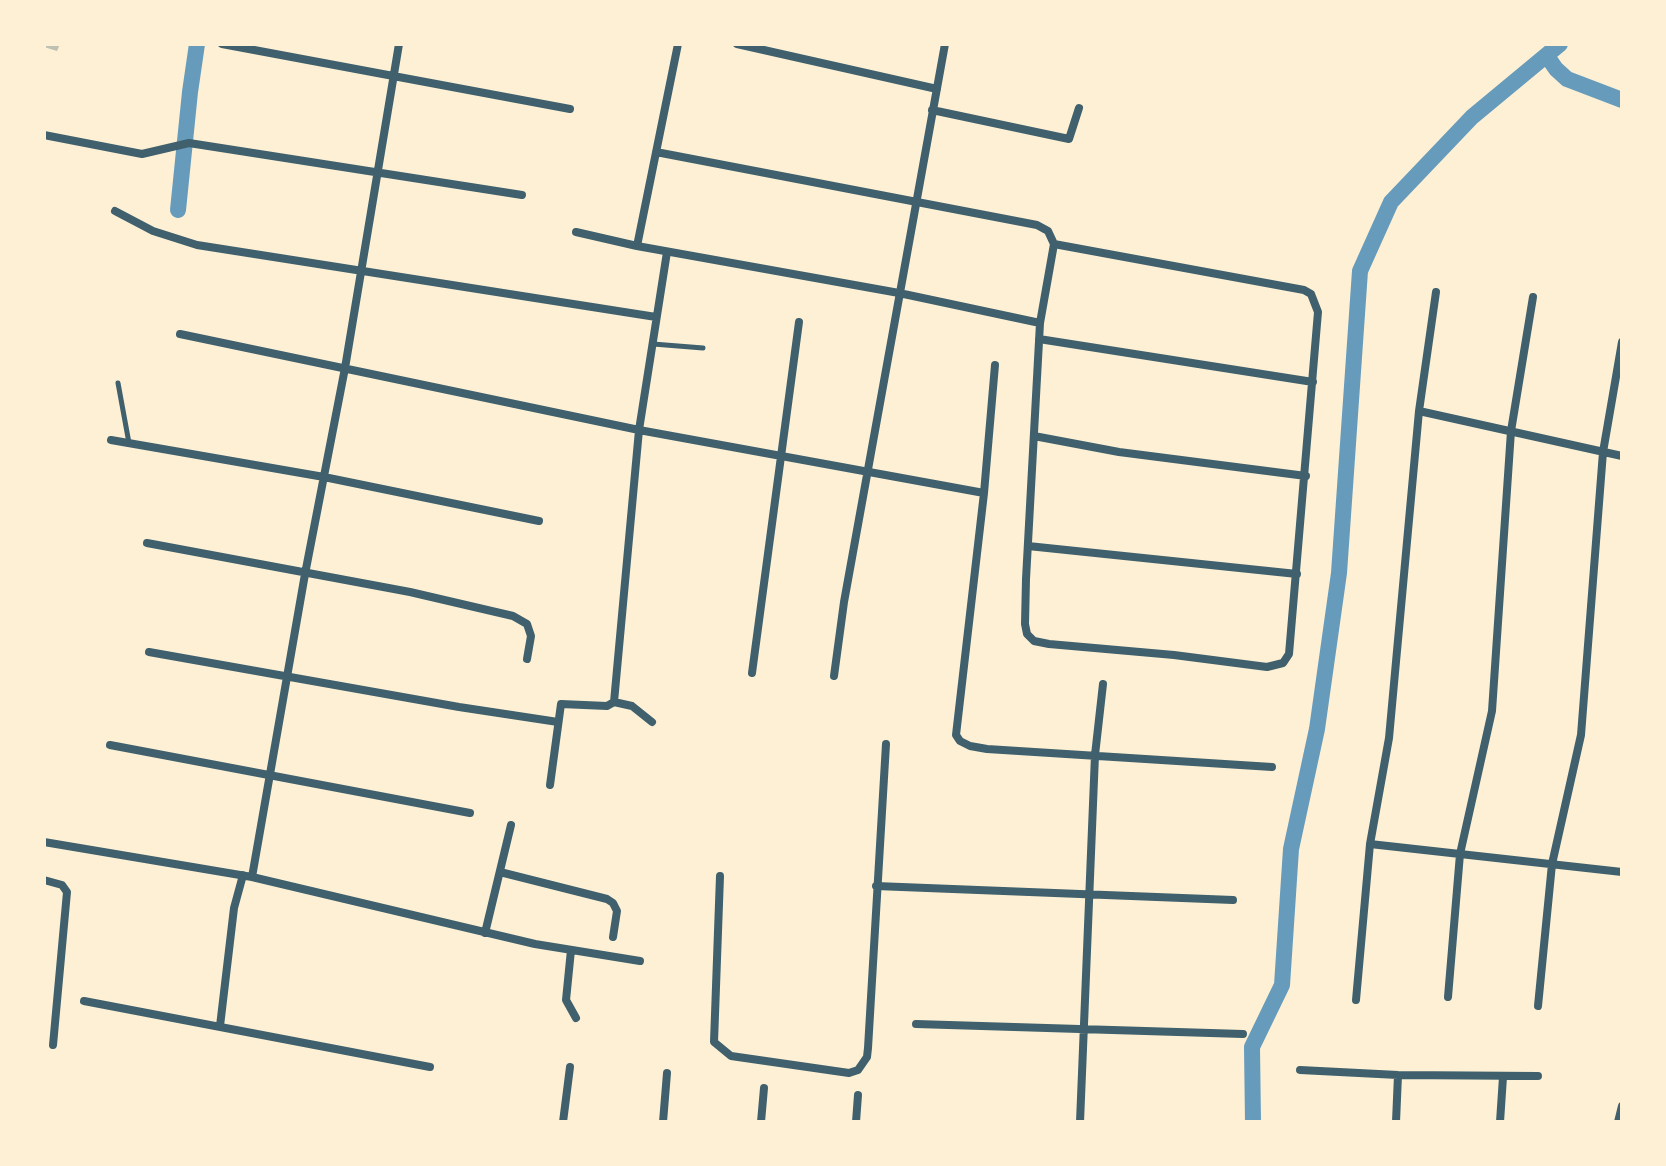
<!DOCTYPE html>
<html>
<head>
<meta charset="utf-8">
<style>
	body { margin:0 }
	#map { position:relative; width:1666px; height:1166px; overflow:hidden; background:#fdf0d5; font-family:Spectral,serif }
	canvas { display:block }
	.frame { position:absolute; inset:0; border:46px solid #fdf0d5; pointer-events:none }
</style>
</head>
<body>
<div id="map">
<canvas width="1666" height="1166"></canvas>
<div class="frame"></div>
</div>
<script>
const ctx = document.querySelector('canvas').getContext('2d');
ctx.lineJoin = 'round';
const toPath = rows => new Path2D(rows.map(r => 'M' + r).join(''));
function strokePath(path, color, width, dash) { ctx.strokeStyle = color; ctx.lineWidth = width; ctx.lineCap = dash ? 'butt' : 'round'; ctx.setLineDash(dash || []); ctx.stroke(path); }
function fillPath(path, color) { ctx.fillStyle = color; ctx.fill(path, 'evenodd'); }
strokePath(toPath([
	[1547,56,1556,69,1567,79,1622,100],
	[178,210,190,92,197,44],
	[1253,1122,1252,1047,1282,985,1291,849,1317,729,1339,573,1360,271,1391,202,1472,117,1560,44]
]), '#669bbc', 16);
fillPath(toPath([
	[44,44,60,44,57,51,44,47]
]), '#bec0b2');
strokePath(toPath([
	[653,344,703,348],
	[118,383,129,443]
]), '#3f606c', 5);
strokePath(toPath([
	[222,44,570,109],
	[737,44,937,89],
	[932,110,1069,139,1079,108],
	[44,135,142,154,189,143,522,195],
	[656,152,1037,225,1048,231,1054,244],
	[115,211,153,231,197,245,656,317],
	[576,232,637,246,899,293,1040,323,1054,244,1304,290,1311,294,1318,312,1289,654,1283,663,1267,667,1174,655,1049,644,1034,641,1027,634,1025,624,1026,579,1040,323],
	[637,246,678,44],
	[180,334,639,430,984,493],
	[1039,339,1313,382],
	[995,365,984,493,956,735,960,741,970,746,987,749,1272,767],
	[1419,411,1622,456],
	[1034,436,1119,452,1306,476],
	[111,440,324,477,539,521],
	[147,543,410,592,513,616,527,624,531,636,527,659],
	[1028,546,1297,574],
	[149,652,459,707,558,722],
	[752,673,799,322],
	[834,676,844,602,945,44],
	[614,702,632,706,652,722],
	[110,745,470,813],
	[550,785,561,704,607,706,614,702,639,430,667,252],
	[44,842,252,877,535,944,640,961],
	[1370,844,1622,872],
	[500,872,607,899,613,903,617,911,613,937],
	[720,876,714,1042,731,1056,849,1073,858,1070,867,1057,868,1048,886,744],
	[252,877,305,574,345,368,399,44],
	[44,880,62,885,67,892,53,1045],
	[876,886,1233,900],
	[485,933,511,825],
	[571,950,566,1000,576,1018],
	[1448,997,1460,854,1492,711,1511,431,1533,297],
	[1356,1000,1370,844,1389,738,1419,411,1436,292],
	[84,1001,430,1067],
	[1538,1006,1552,864,1581,735,1603,452,1622,342],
	[916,1024,1243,1034],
	[220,1026,234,908,243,875],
	[1300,1070,1398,1075,1538,1076],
	[563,1122,570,1067],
	[663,1122,667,1073],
	[761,1122,764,1088],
	[856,1122,858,1095],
	[1080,1122,1095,755,1103,684],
	[1396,1122,1398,1075],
	[1500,1122,1503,1077],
	[1618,1122,1622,1106]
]), '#3f606c', 8);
</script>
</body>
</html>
